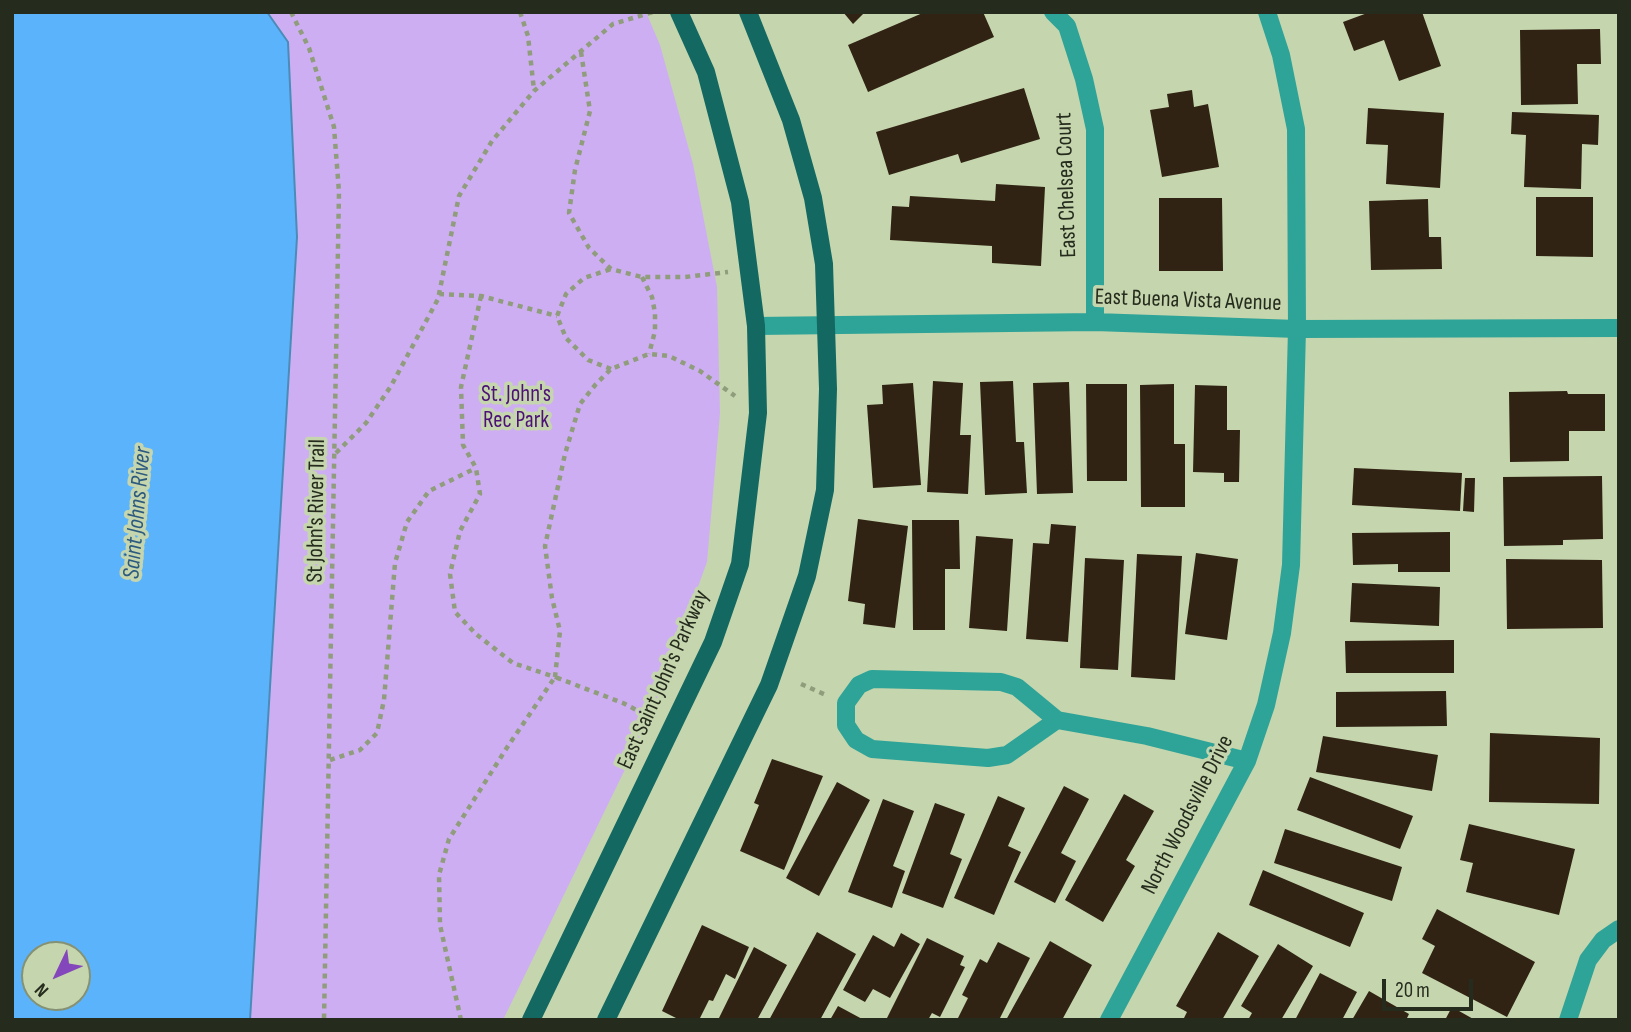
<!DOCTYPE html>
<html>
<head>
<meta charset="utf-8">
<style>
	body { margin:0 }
	#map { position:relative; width:1631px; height:1032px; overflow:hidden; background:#c5d5ad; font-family:"Sofia Sans Condensed",sans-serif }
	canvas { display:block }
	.frame { position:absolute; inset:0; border:14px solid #262c1d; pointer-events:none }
	.north { position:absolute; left:21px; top:941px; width:70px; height:70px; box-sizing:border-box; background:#c5d5ad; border:2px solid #859173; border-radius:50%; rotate:226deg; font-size:19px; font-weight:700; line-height:28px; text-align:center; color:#262c1d }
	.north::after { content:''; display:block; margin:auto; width:24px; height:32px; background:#8446bb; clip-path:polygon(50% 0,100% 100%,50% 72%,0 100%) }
	.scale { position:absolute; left:1382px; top:979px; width:91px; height:32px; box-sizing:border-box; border:4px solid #262c1d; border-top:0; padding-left:9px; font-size:21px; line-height:24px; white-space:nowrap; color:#262c1d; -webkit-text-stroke:5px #c5d5ad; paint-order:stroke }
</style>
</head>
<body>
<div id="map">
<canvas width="1631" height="1032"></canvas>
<div class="frame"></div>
<div class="north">N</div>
<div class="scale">20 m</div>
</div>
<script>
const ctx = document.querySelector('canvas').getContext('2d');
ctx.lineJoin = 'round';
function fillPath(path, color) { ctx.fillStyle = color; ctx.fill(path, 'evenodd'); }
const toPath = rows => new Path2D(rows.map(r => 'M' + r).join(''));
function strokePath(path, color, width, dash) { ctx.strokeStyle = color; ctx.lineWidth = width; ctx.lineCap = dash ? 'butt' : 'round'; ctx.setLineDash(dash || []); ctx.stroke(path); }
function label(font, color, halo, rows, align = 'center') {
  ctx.font = font + ' "Sofia Sans Condensed",sans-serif'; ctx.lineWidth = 7; ctx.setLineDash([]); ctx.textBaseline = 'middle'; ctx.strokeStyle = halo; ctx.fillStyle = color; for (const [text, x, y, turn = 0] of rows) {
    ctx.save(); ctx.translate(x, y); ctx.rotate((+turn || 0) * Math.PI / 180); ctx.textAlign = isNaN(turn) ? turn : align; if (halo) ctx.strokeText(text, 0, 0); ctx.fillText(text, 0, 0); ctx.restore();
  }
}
fillPath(toPath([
	[12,12,646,12,660,45,693,164,717,287,720,413,707,562,650,718,503,1020,12,1020],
	[35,955,77,955,77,997,35,997]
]), '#ceaef3');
const water = toPath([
	[12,12,267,12,288,42,297,237,250,1020,12,1020,12,12],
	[35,955,77,955,77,997,35,997,35,955]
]);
fillPath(water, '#5bb4fb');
strokePath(water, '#4b8bb8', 2);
fillPath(toPath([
	[843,12,865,12,853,24],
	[925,12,983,12,994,37,868,92,848,45],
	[1370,12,1422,12,1441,66,1399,81,1384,40,1354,51,1343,22],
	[1600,29,1601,64,1577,64,1578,104,1521,105,1520,30],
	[1024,88,1040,139,961,163,958,154,889,175,876,132],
	[1192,90,1194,107,1208,104,1219,167,1162,177,1150,110,1169,107,1167,94],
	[1368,108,1444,113,1440,188,1386,184,1388,145,1366,144],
	[1512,112,1599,115,1598,145,1582,144,1581,189,1524,187,1526,135,1511,134],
	[996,184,1045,187,1041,266,992,263,992,246,890,240,892,206,909,207,910,196,995,201],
	[1536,197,1593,197,1593,257,1536,256],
	[1159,198,1222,198,1223,271,1159,271],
	[1428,199,1429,237,1441,237,1442,269,1371,270,1369,201],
	[933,381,963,383,960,435,971,435,968,494,927,492],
	[1013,381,1016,442,1024,442,1027,493,985,495,980,382],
	[1069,382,1073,493,1037,494,1033,383],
	[913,383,921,485,873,488,867,405,883,404,882,385],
	[1086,384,1127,384,1127,481,1087,481],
	[1174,384,1174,444,1185,444,1185,507,1141,507,1140,385],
	[1195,385,1227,386,1227,430,1240,430,1239,482,1224,482,1224,473,1193,472],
	[1567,391,1568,394,1605,394,1605,431,1569,431,1569,461,1510,462,1509,392],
	[1354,468,1462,473,1460,511,1352,505],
	[1602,476,1603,539,1563,540,1563,545,1504,546,1503,477],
	[1465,478,1475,478,1474,512,1463,511],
	[858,519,908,526,895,628,863,624,865,604,848,601],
	[912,520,959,520,960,569,945,569,945,630,913,630],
	[1051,524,1076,526,1068,642,1026,639,1033,543,1049,544],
	[1450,532,1450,572,1398,572,1398,564,1353,565,1352,533],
	[976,536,1013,539,1007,631,969,628],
	[1196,553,1238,559,1227,640,1185,634],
	[1137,554,1182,556,1175,680,1131,677],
	[1085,558,1124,560,1118,670,1080,668],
	[1506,559,1602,560,1603,628,1507,629],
	[1352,583,1440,587,1439,626,1350,622],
	[1454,640,1454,673,1346,673,1345,641],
	[1446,691,1447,726,1336,727,1336,692],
	[1490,733,1600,738,1599,804,1489,802],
	[1323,736,1438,755,1432,791,1316,772],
	[772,759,823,776,784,870,740,851,759,805,754,803],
	[1310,777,1413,816,1400,849,1297,810],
	[837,782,870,800,819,896,786,878],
	[1064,786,1089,799,1061,853,1076,861,1055,903,1014,882],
	[1124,794,1154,811,1126,860,1135,866,1103,922,1065,900],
	[998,796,1025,808,1008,846,1021,852,994,915,954,898],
	[883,799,914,811,893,866,905,871,892,908,848,892],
	[935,803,965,814,950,854,962,859,943,908,902,893],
	[1469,824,1575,849,1559,915,1466,892,1473,863,1460,860],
	[1285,829,1402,867,1392,901,1274,863],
	[1263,870,1364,913,1350,947,1249,905],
	[1437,909,1535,962,1507,1017,1422,973,1435,946,1422,939],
	[702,925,749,947,735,979,726,974,713,1001,709,1000,699,1020,680,1020,662,1011],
	[817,932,856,954,820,1020,769,1020],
	[1218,932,1259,956,1222,1020,1183,1020,1187,1012,1176,1006],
	[901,933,920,944,890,998,873,989,865,1002,843,990,873,935,894,947],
	[927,938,964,956,960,965,965,967,940,1017,932,1013,928,1020,886,1020],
	[1050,941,1092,965,1062,1020,1006,1020],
	[998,942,1030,958,999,1020,957,1020,968,998,962,995,980,959,987,963],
	[1278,944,1313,966,1281,1020,1248,1020,1252,1013,1241,1006],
	[754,947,787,965,757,1020,718,1020],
	[1320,973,1357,992,1342,1020,1295,1020],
	[1369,991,1409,1014,1406,1020,1352,1020],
	[838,1006,864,1020,830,1020],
	[1452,1007,1475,1020,1445,1020]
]), '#312314');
strokePath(toPath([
	[291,12,309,48,334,127,339,192,324,1020],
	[520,12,528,36,534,90],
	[581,52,590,111,575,170,569,213,589,248,611,269,642,277,685,277,728,272],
	[642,277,652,297,655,313,655,331,649,354],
	[439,294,481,296,557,316],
	[481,296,461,387,463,445,476,468,480,494,460,531,450,574,455,612,476,634,513,663,555,677,560,631,552,598,545,546,565,454,580,404,596,384,611,369,649,354,669,356,700,371,735,396],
	[611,369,588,360,566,338,557,316,566,294,584,278,611,269],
	[336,453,366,423,391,386,438,299,459,196,492,141,534,91,613,24,653,12],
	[801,684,826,695],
	[330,760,360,750,377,733,384,700,395,563,407,522,429,491,476,468],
	[461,1020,440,925,439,875,449,839,508,746,555,677,623,703,652,718]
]), '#909d7d', 4.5, [5, 5]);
strokePath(toPath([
	[1053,12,1067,26,1084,79,1095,129,1095,322],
	[756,326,1095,322,1297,329,1619,328],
	[1057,720,1007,755,988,758,872,749,856,740,846,725,846,703,859,685,872,679,1001,682,1017,687,1057,720,1147,736,1247,761],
	[1109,1020,1247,761,1266,705,1282,633,1291,565,1297,329,1296,129,1281,55,1267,12],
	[1568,1020,1588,960,1603,940,1619,929]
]), '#2ea398', 18);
strokePath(toPath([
	[531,1020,713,642,740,564,758,413,756,326,740,202,706,72,679,12],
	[606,1020,769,685,807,576,825,490,828,389,824,264,813,198,791,120,748,12]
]), '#136961', 18);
label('23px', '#262c1d', '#c5d5ad', [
	["East Chelsea Court",1067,185,-92],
	["East Buena Vista Avenue",1188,301,2],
	["St John's River Trail",317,511,-89],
	["East Saint John's Parkway",664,680,-66],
	["North Woodsville Drive",1188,815,-63]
]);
label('23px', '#4c1077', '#c5d5ad', [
	["St. John's",516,395],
	["Rec Park",516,421]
]);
label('italic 24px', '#2c5a7f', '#c5d5ad', [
	["Saint Johns River",138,513,-85]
]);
</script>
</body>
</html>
